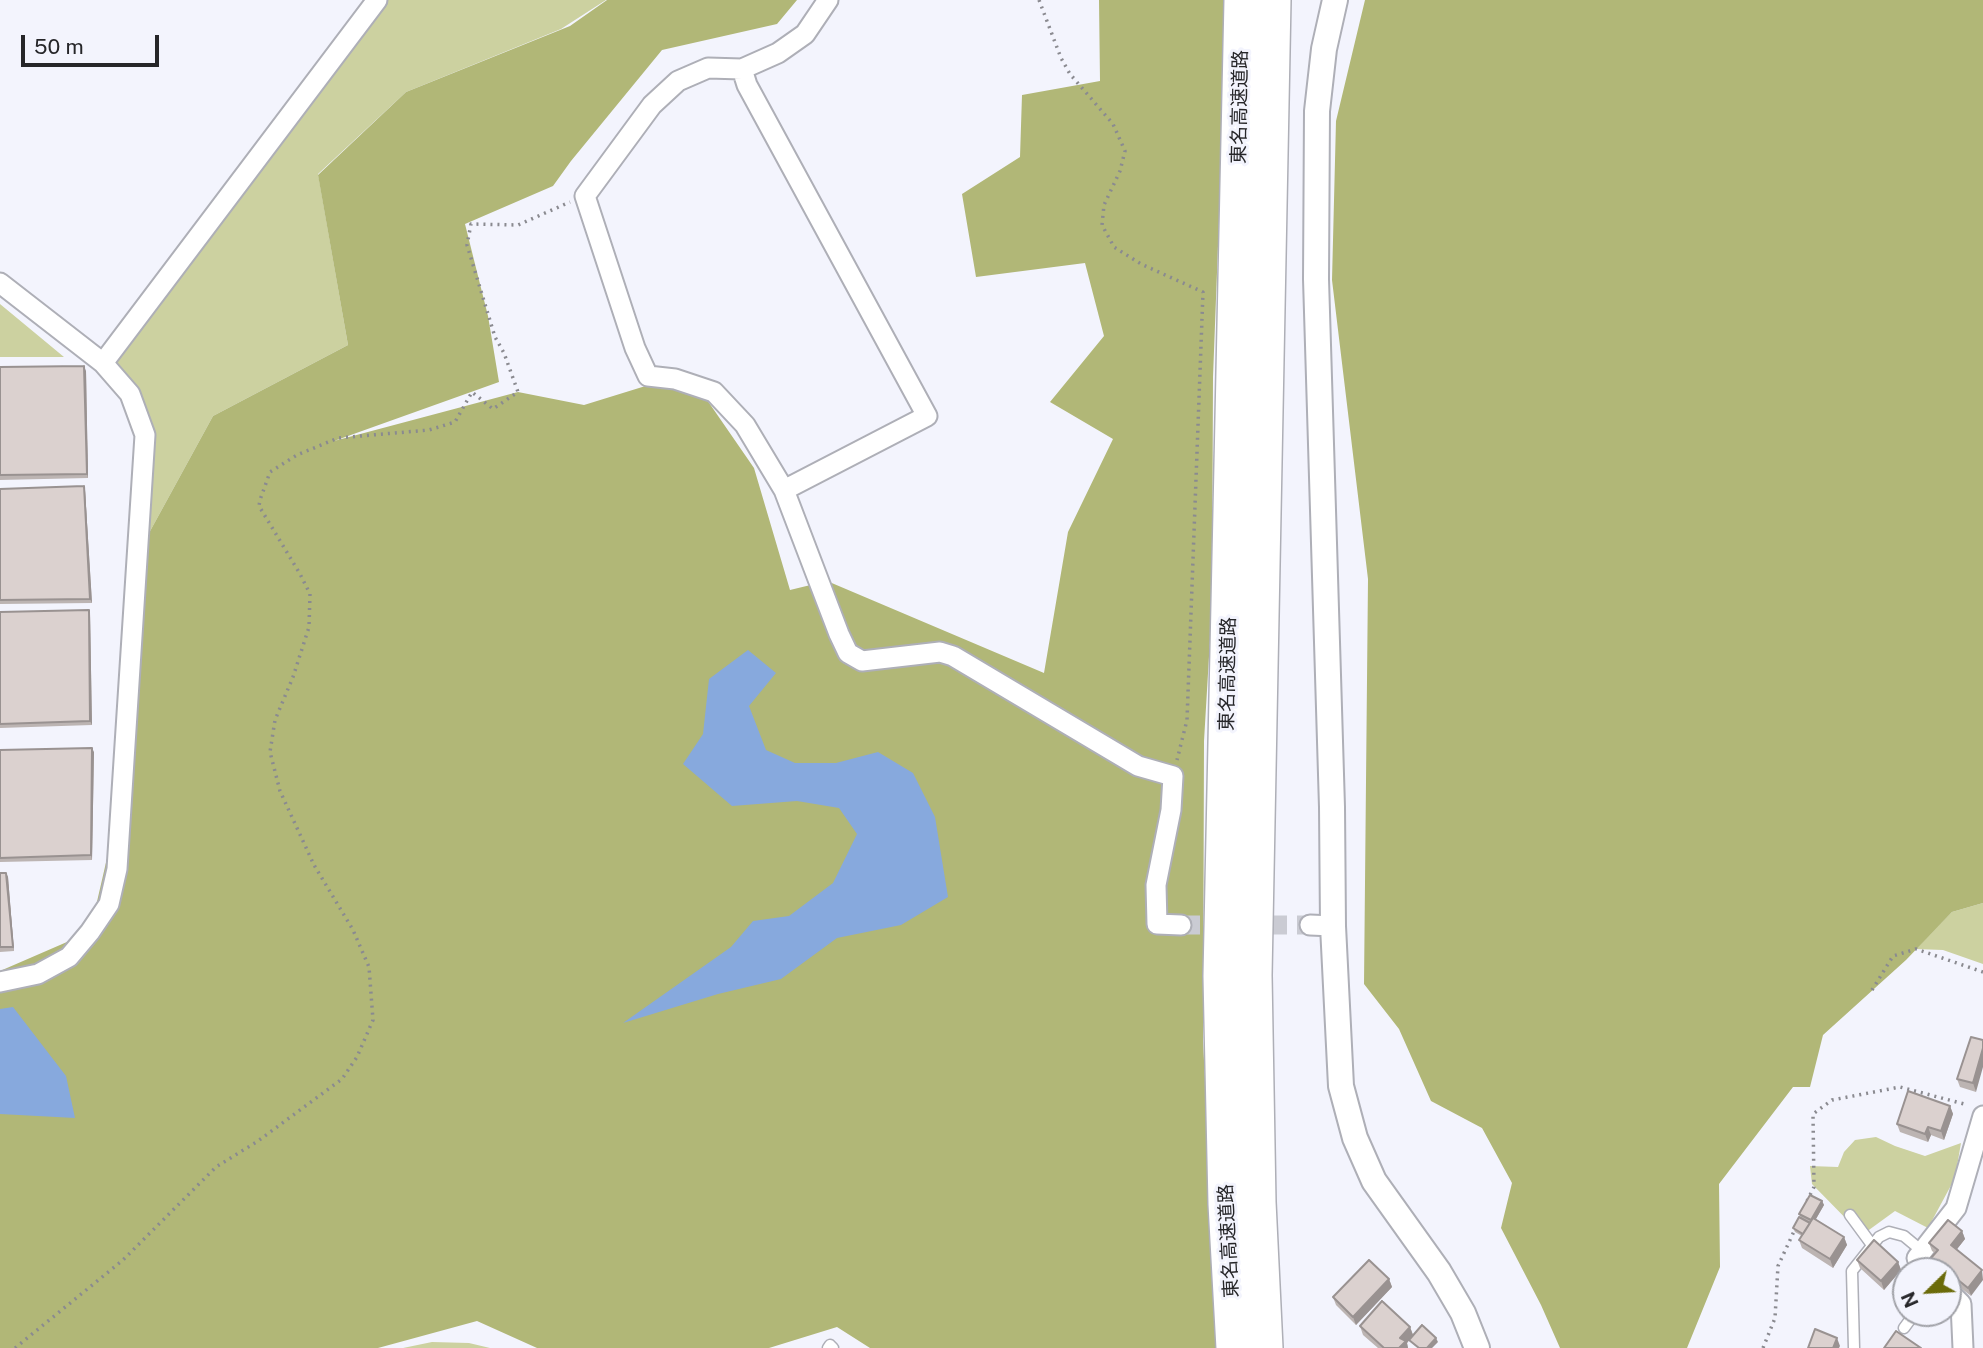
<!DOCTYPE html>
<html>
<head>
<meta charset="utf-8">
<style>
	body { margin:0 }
	#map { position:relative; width:1983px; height:1348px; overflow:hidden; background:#f3f4fd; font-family:"Public Sans",sans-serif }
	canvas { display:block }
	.north { position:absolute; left:1892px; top:1257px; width:70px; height:70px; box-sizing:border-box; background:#f3f4fd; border:2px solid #a1a2a8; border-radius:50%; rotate:246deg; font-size:19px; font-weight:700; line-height:28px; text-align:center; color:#262629 }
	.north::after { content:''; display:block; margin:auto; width:24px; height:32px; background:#6b6b0a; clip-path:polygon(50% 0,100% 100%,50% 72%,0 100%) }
	.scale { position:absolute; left:21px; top:35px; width:138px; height:32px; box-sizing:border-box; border:4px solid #262629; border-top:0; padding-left:9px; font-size:21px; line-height:24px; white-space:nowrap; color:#262629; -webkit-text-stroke:5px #f3f4fd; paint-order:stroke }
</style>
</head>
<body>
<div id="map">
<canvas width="1983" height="1348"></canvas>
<div class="north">N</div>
<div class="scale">50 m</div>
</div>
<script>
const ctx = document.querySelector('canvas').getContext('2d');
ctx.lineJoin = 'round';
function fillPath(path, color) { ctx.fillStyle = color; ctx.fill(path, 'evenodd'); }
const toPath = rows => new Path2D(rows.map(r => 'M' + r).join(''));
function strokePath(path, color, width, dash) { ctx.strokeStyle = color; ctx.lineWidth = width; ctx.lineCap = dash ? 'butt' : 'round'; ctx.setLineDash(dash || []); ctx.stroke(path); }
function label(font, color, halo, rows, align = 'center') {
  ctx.font = font + ' "Public Sans","Noto Sans JP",sans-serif'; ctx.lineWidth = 6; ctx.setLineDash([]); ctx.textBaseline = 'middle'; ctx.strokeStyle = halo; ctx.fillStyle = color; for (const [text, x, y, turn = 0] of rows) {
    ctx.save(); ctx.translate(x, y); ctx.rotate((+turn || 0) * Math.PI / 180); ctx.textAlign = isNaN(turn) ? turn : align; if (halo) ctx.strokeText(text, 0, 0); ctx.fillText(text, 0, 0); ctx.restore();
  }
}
fillPath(toPath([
	[377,0,606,0,561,29,406,92,318,174,348,345,213,416,137,555,145,435,103,363],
	[0,304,64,357,0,357],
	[1983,903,1983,964,1943,950,1916,949,1952,912],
	[1876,1137,1895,1146,1925,1156,1961,1143,1955,1178,1928,1228,1895,1211,1862,1235,1812,1184,1810,1166,1838,1167,1844,1152,1855,1140],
	[432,1342,469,1343,490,1348,403,1348]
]), '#ccd1a0');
fillPath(toPath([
	[607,0,797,0,777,24,662,50,571,161,553,186,465,224,488,316,499,382,334,441,518,392,584,405,652,384,705,397,754,468,790,590,827,581,1044,673,1068,532,1113,439,1050,402,1104,336,1085,263,976,277,962,194,1020,157,1022,95,1100,81,1099,0,1223,0,1223,115,1213,377,1212,606,1204,741,1203,1041,1219,1348,870,1348,837,1327,769,1348,537,1348,477,1321,378,1348,0,1348,0,971,90,932,122,793,137,555,213,416,348,345,318,175,406,92,570,26],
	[1365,0,1983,0,1983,903,1952,912,1906,960,1823,1035,1810,1087,1793,1087,1719,1184,1720,1267,1687,1348,1560,1348,1541,1305,1501,1228,1512,1183,1482,1128,1431,1101,1399,1029,1364,984,1368,579,1332,280,1336,121]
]), '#b1b777');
fillPath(toPath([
	[748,650,776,673,749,706,766,750,795,763,836,763,878,752,913,773,935,817,948,897,901,925,837,938,781,979,718,994,623,1023,731,947,753,921,789,916,833,883,857,834,839,808,797,801,732,806,683,764,703,734,709,679],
	[13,1007,66,1076,75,1118,0,1114,0,1009]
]), '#87a9dd');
strokePath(toPath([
	[1181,925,1310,925]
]), '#cacbd3', 19, [19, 10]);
const service = toPath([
	[1850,1215,1872,1245],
	[1904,1328,1915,1313],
	[828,1348,830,1345,833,1348],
	[1854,1348,1852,1271,1879,1237,1889,1232,1904,1236,1922,1251]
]);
const minor = toPath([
	[828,0,805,34,778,53,742,69,708,68,678,81,652,105,585,196,635,348,648,376,675,379,714,392,745,425,784,490,839,634,848,653,862,661,940,652,953,656,1138,766,1173,776,1171,810,1156,885,1157,924,1181,925],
	[742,69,747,85,927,416,784,490],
	[0,283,103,363,130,394,145,435,117,869,109,904,90,932,69,957,38,974,0,982],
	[103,363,377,0],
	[1310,925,1333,926],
	[1929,1271,1917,1258,1956,1208,1983,1116],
	[1948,1291,1961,1304,1963,1348]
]);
const tertiary = toPath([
	[1335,0,1324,49,1317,111,1316,279,1332,807,1333,926,1341,1086,1355,1138,1374,1181,1439,1272,1463,1313,1477,1348]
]);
const motorway = toPath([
	[1234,1348,1226,1204,1221,976,1242,0],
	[1265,1348,1258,1202,1254,975,1273,0]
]);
strokePath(service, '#aeafb7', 13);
strokePath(minor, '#aeafb7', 23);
strokePath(tertiary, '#aeafb7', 28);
strokePath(motorway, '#aeafb7', 38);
strokePath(toPath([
	[1039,0,1061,58,1070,74,1113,124,1125,151,1120,171,1104,205,1102,225,1114,247,1141,264,1203,292,1187,720,1177,760],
	[1872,990,1893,956,1916,949,1983,972],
	[1807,1201,1814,1187,1813,1114,1832,1100,1900,1087,1968,1105],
	[15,1348,123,1260,216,1167,258,1141,342,1079,357,1057,373,1020,369,967,353,930,314,865,280,791,270,752,275,720,293,677,309,627,310,594,300,574,259,506,260,500,270,472,297,455,338,438,429,430,455,422,472,392,493,409,518,392,504,353,495,337,467,245,471,224,518,225,570,202],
	[1763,1348,1775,1318,1778,1266,1796,1227]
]), '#8a8a90', 3.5, [2, 5]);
strokePath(service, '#fff', 10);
strokePath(minor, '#fff', 19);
strokePath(tertiary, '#fff', 24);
strokePath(motorway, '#fff', 35);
fillPath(toPath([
	[0,367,86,371,88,478,0,480],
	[0,489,85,490,92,603,0,604],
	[89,610,90,614,92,725,0,728,0,612],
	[0,750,94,752,92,860,0,862],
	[0,873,6,873,8,877,14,951,0,952],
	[1971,1037,1976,1092,1960,1087,1957,1079],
	[1950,1106,1953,1114,1944,1140,1931,1135,1928,1142,1900,1132,1897,1124],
	[1822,1201,1824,1205,1816,1219,1844,1237,1847,1245,1833,1268,1802,1248,1799,1240,1802,1236,1795,1232,1793,1228,1801,1218,1799,1214],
	[1962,1231,1965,1239,1957,1249,1971,1296,1948,1278,1948,1271,1940,1271,1934,1267,1931,1258,1935,1253,1932,1251,1929,1243],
	[1857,1260,1898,1262,1901,1270,1884,1290,1860,1268],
	[1389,1279,1392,1287,1356,1325,1336,1305,1333,1297],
	[1360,1326,1410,1327,1413,1335,1407,1343,1408,1348,1378,1348,1363,1335]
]), '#bcb4b2');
fillPath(toPath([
	[84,366,86,371,88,478,87,474],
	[84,486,85,490,92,603,90,599],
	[89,610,90,614,92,725,90,721],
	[92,748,94,752,92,860,91,855],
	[6,873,8,877,14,951,13,947],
	[1983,1048,1983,1067,1976,1092,1973,1083],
	[1950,1106,1953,1114,1944,1140,1941,1131],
	[1928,1127,1931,1135,1928,1142,1925,1134],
	[1822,1201,1824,1205,1813,1224,1811,1220],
	[1962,1231,1965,1239,1954,1253,1951,1245],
	[1844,1237,1847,1245,1833,1268,1830,1259],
	[1898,1262,1901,1270,1884,1290,1881,1281],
	[1982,1270,1983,1280,1971,1296,1968,1288],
	[1389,1279,1392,1287,1356,1325,1353,1317],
	[1410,1327,1413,1335,1407,1343,1408,1348,1399,1348,1400,1338],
	[1436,1338,1438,1342,1432,1348,1427,1348],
	[1837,1338,1840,1346,1839,1348,1833,1348]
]), '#999291');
const building = toPath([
	[84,366,87,474,0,475,0,367,84,366],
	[84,486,90,599,0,600,0,489,84,486],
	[89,610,90,721,0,724,0,612,89,610],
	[92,748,91,855,0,858,0,750,92,748],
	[0,873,6,873,13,947,0,947,0,873],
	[1971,1037,1983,1040,1983,1048,1973,1083,1957,1079,1971,1037],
	[1908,1091,1950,1106,1941,1131,1928,1127,1925,1134,1897,1124,1908,1091],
	[1810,1195,1822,1201,1811,1220,1799,1214,1810,1195],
	[1799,1217,1810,1223,1803,1234,1793,1228,1799,1217],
	[1813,1218,1844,1237,1830,1259,1799,1240,1813,1218],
	[1948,1220,1962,1231,1951,1245,1982,1270,1968,1288,1931,1258,1938,1250,1929,1243,1948,1220],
	[1874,1240,1898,1262,1881,1281,1857,1260,1874,1240],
	[1369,1260,1389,1279,1353,1317,1333,1297,1369,1260],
	[1382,1301,1410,1327,1400,1338,1406,1341,1399,1348,1384,1348,1360,1326,1382,1301],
	[1422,1325,1436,1338,1427,1348,1419,1348,1409,1340,1422,1325],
	[1815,1329,1837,1338,1833,1348,1808,1348,1815,1329],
	[1896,1331,1921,1348,1884,1348,1896,1331]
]);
fillPath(building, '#dbd1cf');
strokePath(building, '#999291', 2);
label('19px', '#262629', '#f3f4fd', [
	["東名高速道路",1240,107,-89],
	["東名高速道路",1228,674,-89],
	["東名高速道路",1229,1241,-93]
]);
</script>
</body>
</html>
